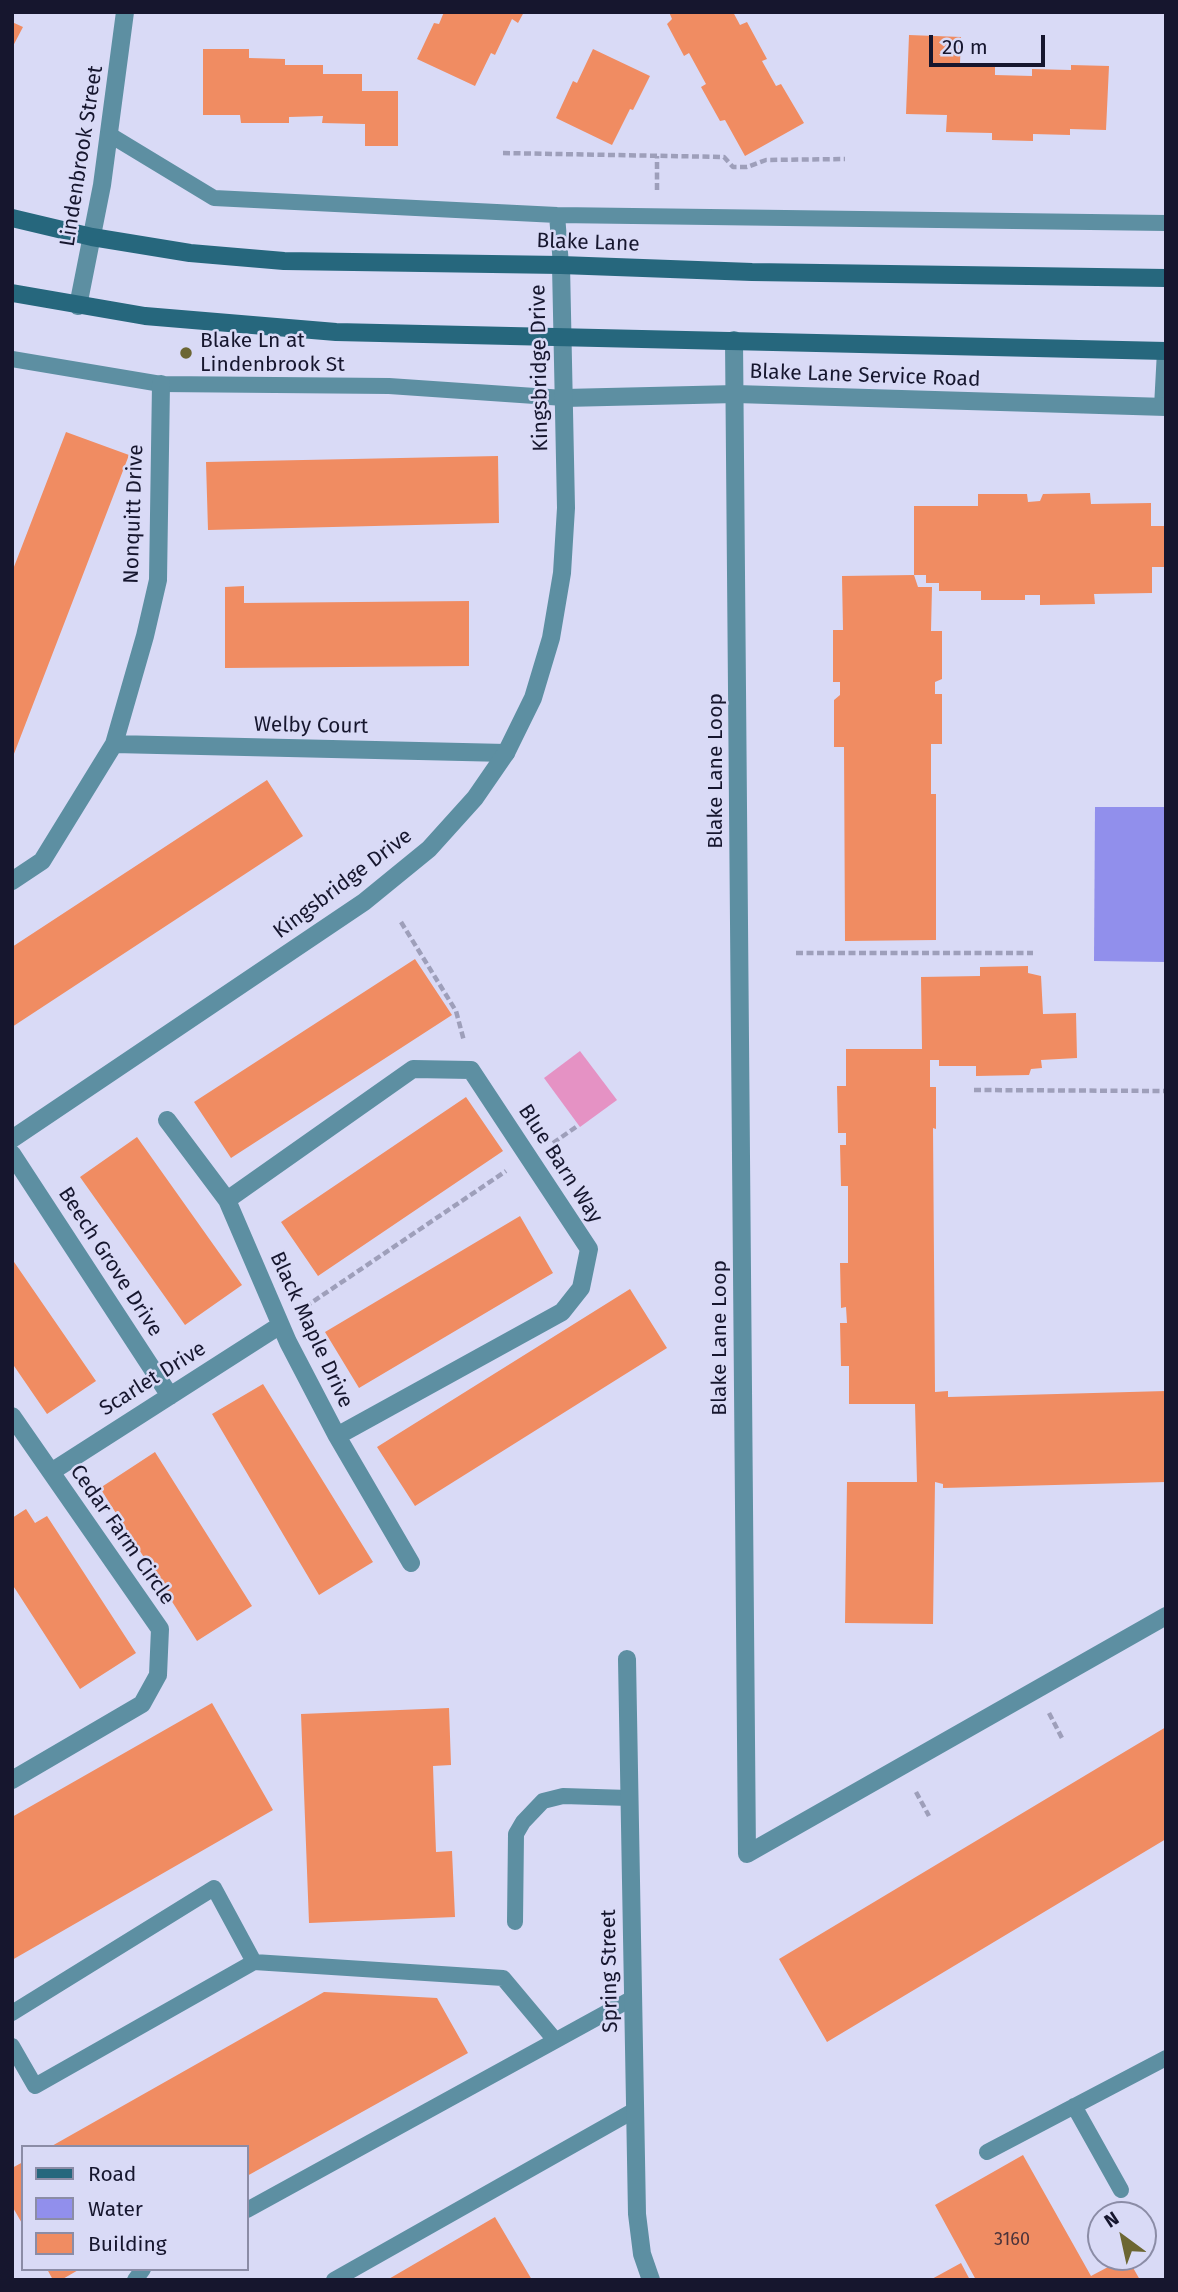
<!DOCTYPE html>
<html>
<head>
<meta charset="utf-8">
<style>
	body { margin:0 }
	#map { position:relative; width:1178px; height:2292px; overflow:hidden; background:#d9daf6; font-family:"Fira Sans",sans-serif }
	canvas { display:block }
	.frame { position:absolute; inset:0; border:14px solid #16162e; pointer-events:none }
	.legend { position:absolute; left:21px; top:2145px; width:228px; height:126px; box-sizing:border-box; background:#d9daf6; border:2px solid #8b8ca6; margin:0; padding:9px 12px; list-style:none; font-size:21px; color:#16162e }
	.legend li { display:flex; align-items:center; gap:14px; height:35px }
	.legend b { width:35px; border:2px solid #8b8ca6 }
	.north { position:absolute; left:1087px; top:2201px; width:70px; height:70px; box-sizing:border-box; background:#d9daf6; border:2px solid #8b8ca6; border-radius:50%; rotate:327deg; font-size:19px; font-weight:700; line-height:28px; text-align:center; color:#16162e }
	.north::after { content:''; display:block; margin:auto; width:24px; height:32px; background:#6c6633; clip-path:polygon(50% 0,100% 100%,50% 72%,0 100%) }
	.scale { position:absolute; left:929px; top:35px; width:116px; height:32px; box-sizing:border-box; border:4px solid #16162e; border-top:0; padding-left:9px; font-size:21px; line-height:24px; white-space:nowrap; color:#16162e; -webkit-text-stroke:5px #d9daf6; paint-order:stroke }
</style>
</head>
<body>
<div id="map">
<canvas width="1178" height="2292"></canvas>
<div class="frame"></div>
<ul class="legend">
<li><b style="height:9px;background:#26677d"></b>Road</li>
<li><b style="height:19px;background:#918fec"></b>Water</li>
<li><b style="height:19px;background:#f08c62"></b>Building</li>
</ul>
<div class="north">N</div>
<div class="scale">20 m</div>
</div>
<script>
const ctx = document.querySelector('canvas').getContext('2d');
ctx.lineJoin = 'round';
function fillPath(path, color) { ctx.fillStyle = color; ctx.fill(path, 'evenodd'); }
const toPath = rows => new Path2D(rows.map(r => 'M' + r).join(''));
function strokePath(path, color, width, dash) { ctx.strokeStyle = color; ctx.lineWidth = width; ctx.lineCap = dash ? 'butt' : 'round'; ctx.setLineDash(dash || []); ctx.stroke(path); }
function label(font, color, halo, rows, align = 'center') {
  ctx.font = font + ' "Fira Sans",sans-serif'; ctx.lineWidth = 5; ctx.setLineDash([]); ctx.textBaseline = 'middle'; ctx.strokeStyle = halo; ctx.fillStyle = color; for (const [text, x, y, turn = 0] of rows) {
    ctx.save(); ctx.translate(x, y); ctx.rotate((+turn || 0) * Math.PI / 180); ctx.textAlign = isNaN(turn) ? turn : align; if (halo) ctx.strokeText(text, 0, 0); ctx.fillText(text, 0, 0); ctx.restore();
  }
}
fillPath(toPath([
	[580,1051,617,1100,580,1127,544,1078]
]), '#e592c4');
fillPath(toPath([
	[1095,807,1166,807,1166,962,1094,961]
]), '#918fec');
fillPath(toPath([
	[444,12,524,12,518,23,512,19,495,55,491,53,475,86,417,59,434,23,439,24],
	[669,12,733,12,740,25,747,22,767,59,762,61,776,86,781,84,804,123,745,156,725,120,720,121,701,87,706,84,689,53,684,56,667,24,672,19],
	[12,22,23,27,12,48],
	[909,35,961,37,960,63,995,64,995,75,1032,76,1032,69,1071,70,1071,65,1109,66,1106,130,1070,129,1070,135,1033,134,1033,141,992,140,992,133,946,132,947,115,906,114],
	[203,49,249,49,249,58,285,59,285,65,323,65,323,74,362,74,362,91,398,91,398,146,365,146,365,124,322,123,323,116,289,117,289,123,241,123,240,115,203,115],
	[593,49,650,76,633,110,630,109,612,145,556,118,573,81,577,83],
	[66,432,129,455,12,759,12,572],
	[498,456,499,523,208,530,206,462],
	[1090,493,1091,504,1151,503,1151,526,1166,526,1166,567,1152,567,1152,593,1094,594,1095,604,1040,605,1040,595,1025,595,1025,600,981,600,981,591,939,591,939,583,926,583,926,575,914,575,914,506,978,506,978,494,1027,494,1028,502,1040,501,1043,494],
	[914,575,918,587,932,587,931,631,942,631,942,679,935,682,935,694,942,694,942,744,931,744,931,794,936,794,936,940,845,941,844,747,834,747,834,700,840,695,840,682,833,682,833,630,843,630,842,576],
	[244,586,244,603,469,601,469,666,225,668,225,587],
	[267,780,303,836,12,1027,12,947],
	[415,959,452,1015,231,1158,194,1102],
	[1028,966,1028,973,1041,976,1043,1014,1076,1013,1077,1058,1041,1060,1042,1068,1031,1069,1029,1075,976,1076,976,1066,939,1066,939,1060,930,1060,930,1087,936,1087,936,1129,933,1128,935,1392,948,1391,948,1397,1166,1391,1166,1482,943,1488,943,1484,935,1482,933,1624,845,1623,847,1482,917,1482,915,1404,849,1404,849,1366,841,1366,840,1323,847,1323,846,1307,841,1308,840,1263,848,1263,848,1186,841,1186,840,1145,846,1145,846,1133,838,1133,837,1086,846,1086,846,1049,922,1049,921,977,980,976,980,967],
	[466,1097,503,1151,318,1276,281,1222],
	[137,1137,242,1285,185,1325,80,1177],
	[520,1216,553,1273,359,1388,325,1332],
	[12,1259,96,1381,47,1414,12,1363],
	[630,1289,667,1348,415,1506,377,1447],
	[263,1384,373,1562,319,1595,212,1414],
	[155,1452,252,1606,197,1641,100,1488],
	[26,1509,35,1523,47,1516,136,1653,80,1689,12,1584,12,1518],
	[212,1703,273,1810,12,1960,12,1817],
	[449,1708,451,1765,433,1766,436,1852,452,1851,455,1917,309,1923,301,1714],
	[1166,1727,1166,1839,827,2042,779,1959],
	[324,1992,437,1998,468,2053,247,2176,247,2147,50,2147],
	[1023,2155,1091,2276,1127,2257,1140,2280,976,2280,935,2205],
	[23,2162,23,2225,12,2206,12,2168],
	[495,2217,532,2280,387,2280],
	[961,2263,970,2280,930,2280],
	[47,2269,80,2269,61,2280,53,2280]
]), '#f08c62');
strokePath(toPath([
	[503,153,724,157,733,167,747,167,766,160,845,159],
	[657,190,657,156],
	[401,922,456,1011,464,1041],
	[796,953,1033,953],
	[974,1090,1166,1091],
	[553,1143,576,1127],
	[305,1307,506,1171],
	[1049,1713,1063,1740],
	[916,1792,929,1816]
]), '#9e9fba', 4.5, [7, 3.5]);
strokePath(toPath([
	[110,135,214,198,557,215,1166,223],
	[557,215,561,265],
	[12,359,161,384,389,386,564,398],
	[1162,407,1165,351],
	[515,1922,516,1834,523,1822,543,1801,563,1796,629,1798],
	[12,2013,214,1888,254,1962],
	[12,2046,35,2086,254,1962,503,1978,555,2040],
	[1074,2106,1121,2190],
	[987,2152,1166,2058],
	[247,2210,633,1998],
	[135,2280,143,2269],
	[334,2280,635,2110]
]), '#5d8fa2', 16);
strokePath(toPath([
	[78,306,102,185,125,12],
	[734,340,747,1854,1166,1616],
	[564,398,736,394,1166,407],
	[114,744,506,753],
	[12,881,42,861,114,744,145,636,158,580,161,384],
	[167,1120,227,1200,288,1342,337,1436,411,1563],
	[12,1154,170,1396],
	[227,1200,413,1069,471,1070,589,1249,581,1288,562,1312,337,1436],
	[12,1416,160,1629,158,1675,142,1704,12,1780],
	[51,1472,279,1326],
	[627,1659,637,2214,642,2254,651,2280]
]), '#5d8fa2', 18);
strokePath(toPath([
	[12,1139,364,902,429,849,475,798,506,753,533,698,551,638,562,573,566,508,561,265]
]), '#5d8fa2', 18);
strokePath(toPath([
	[12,218,92,237,190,253,284,261,561,265,752,272,1166,278],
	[12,293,145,316,336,332,1166,351]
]), '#26677d', 18);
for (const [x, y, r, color] of [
	[186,353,7,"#6c6633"]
]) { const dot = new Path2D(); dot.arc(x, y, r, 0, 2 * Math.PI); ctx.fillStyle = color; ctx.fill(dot); strokePath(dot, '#d9daf6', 2.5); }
label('18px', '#4c343b', null, [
	["3160",1012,2240]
]);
label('21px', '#16162e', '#d9daf6', [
	["Lindenbrook Street",82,156,-81],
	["Blake Lane",588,243,2],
	["Kingsbridge Drive",540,368,-91],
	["Blake Lane Service Road",865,376,2],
	["Nonquitt Drive",134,514,-88],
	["Welby Court",311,726,1],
	["Blake Lane Loop",716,771,-90],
	["Kingsbridge Drive",343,884,-37],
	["Blue Barn Way",560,1164,57],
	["Beech Grove Drive",110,1262,57],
	["Black Maple Drive",311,1330,65],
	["Blake Lane Loop",720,1338,-90],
	["Scarlet Drive",153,1379,-32],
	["Cedar Farm Circle",122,1535,55],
	["Spring Street",610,1971,-91]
]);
label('21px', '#16162e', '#d9daf6', [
	["Blake Ln at",200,341],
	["Lindenbrook St",200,365]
], 'left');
</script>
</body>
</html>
